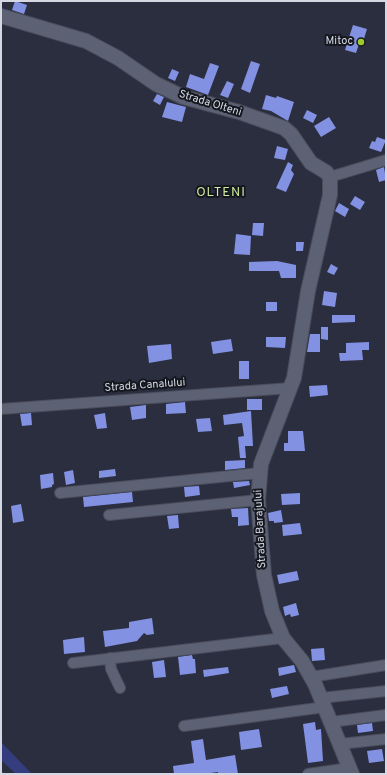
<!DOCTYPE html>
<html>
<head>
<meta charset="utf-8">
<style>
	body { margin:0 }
	#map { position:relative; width:387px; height:775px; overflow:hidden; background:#2b2e3f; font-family:Overpass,sans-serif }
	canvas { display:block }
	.frame { position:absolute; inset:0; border:2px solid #d5d8e3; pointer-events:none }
</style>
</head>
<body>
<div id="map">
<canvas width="387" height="775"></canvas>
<div class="frame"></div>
</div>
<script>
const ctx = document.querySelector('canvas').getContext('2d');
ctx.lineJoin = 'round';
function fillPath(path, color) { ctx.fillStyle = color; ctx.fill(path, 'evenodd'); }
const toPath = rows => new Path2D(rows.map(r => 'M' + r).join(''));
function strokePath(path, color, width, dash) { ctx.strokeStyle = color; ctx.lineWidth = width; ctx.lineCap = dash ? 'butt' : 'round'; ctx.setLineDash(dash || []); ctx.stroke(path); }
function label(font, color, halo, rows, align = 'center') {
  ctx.font = font + ' Overpass,sans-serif'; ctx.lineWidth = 4; ctx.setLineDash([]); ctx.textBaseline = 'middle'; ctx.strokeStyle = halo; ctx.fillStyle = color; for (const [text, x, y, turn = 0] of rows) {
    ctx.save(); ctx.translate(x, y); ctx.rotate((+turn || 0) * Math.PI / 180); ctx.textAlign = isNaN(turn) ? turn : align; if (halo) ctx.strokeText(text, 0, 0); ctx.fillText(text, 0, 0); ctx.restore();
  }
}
fillPath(toPath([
	[1,742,32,774,16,774,1,760]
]), '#353d7e');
fillPath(toPath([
	[15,1,27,5,24,14,12,10],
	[353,25,367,29,362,45,359,44,356,53,345,50],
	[251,61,260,64,250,93,241,89],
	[210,63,219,66,208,95,186,87,190,74,204,79],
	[172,69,179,72,175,81,168,78],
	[227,81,234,84,228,98,220,95],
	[157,94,164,97,160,105,153,101],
	[266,95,276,98,277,96,294,102,288,121,271,111,262,109],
	[167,102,186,107,182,122,162,117],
	[307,110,317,115,313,123,303,118],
	[329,117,336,128,321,137,314,126],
	[377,137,386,140,381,152,369,148,372,141,375,142],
	[277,146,288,149,285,160,274,158],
	[288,162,293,165,291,170,294,174,286,192,276,188],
	[384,167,386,180,379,182,376,170],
	[355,196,365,202,360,210,350,204],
	[339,203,349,209,345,217,335,211],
	[253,223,264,223,263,236,252,235],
	[236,234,251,236,250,255,234,254],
	[296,242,304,242,303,251,296,251],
	[277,261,296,265,296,278,281,278,279,271,249,271,249,262],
	[331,264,338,268,334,275,327,272],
	[324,291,337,293,335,307,322,305],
	[266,302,277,302,277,311,266,311],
	[332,315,355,315,355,322,332,323],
	[321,327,328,327,328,340,321,339],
	[310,334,320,334,320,352,307,352],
	[266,337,286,337,285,348,266,347],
	[231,339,233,351,213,354,211,342],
	[369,342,369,350,362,350,363,360,340,361,339,353,346,353,346,343],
	[171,344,172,359,149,363,147,346],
	[239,361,249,361,249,379,239,379],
	[327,385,328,395,310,397,309,386],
	[247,399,262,399,262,410,247,410],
	[185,402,186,413,166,414,166,404],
	[146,405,146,418,132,420,130,407],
	[251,411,253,446,245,446,246,458,240,458,238,437,244,436,242,423,224,425,223,415],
	[31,413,32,425,22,426,20,414],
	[105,413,107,428,97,429,94,415],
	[210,418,212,431,198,432,196,419],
	[288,431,303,431,305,451,284,451,284,443,288,443],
	[245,460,245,468,225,470,225,461],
	[115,469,116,476,99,478,99,471],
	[73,470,75,483,66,485,64,472],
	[53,473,54,484,52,485,52,487,41,489,40,475],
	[249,481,250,485,234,488,233,482],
	[199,486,200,495,185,497,184,487],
	[132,492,133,502,84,507,83,497],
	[300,493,300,504,282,505,281,494],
	[21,504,24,521,13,523,11,506],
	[248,508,249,525,238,526,238,517,232,517,231,509],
	[281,510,283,522,274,523,274,521,269,521,268,513],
	[178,515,179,528,169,529,167,516],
	[300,523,302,534,283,536,282,525],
	[297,571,299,580,279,584,277,575],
	[296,603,299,615,291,617,290,614,285,616,283,607],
	[152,618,154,634,147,635,144,633,137,641,105,647,103,631,129,628,129,622],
	[84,637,85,652,64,654,63,640],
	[324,648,325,660,312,661,311,649],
	[192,655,193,659,195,659,196,673,180,675,178,657],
	[164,660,166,677,154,678,152,662],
	[294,665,296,672,279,676,278,668],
	[228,667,229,673,204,677,203,670],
	[287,686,289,694,272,698,270,689],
	[315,722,316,730,321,729,323,761,308,763,303,724],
	[372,723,373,731,358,733,357,725],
	[259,729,262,747,241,750,239,732],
	[203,739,206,760,235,755,238,774,218,774,218,772,204,774,174,774,173,766,194,763,191,741],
	[382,749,384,761,369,763,367,751]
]), '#8291e1');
const street = toPath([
	[330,177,386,160],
	[1,409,291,388],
	[60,493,260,473],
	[109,515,258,500],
	[110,658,111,669,120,688],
	[73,663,283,638],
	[311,677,386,665],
	[321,698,386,691],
	[331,722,386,715],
	[184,726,325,707],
	[340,744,386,739],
	[308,774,349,768]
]);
const secondary = toPath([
	[1,16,86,41,118,58,156,84,183,97,239,112,284,128,291,134,311,163,326,172,330,177,330,195,308,291,294,378,261,464,258,500,264,575,272,611,283,638,302,661,315,684,352,774]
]);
strokePath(street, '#494c5a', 12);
strokePath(secondary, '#494c5a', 16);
strokePath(street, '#5d6174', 10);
strokePath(secondary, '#5d6174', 14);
strokePath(toPath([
	[1,773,2,774]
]), '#858896', 2.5);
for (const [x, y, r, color] of [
	[361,42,4,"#9eca2f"]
]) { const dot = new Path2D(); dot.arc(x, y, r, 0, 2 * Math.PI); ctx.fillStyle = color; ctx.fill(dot); strokePath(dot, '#15171f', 1.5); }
label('11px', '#d5d8e3', '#15171f', [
	["Mitoc",353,42]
], 'right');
label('11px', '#d5d8e3', '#15171f', [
	["Strada Olteni",210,104,17],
	["Strada Canalului",145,386,-4],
	["Strada Barajului",261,529,-93]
]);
ctx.letterSpacing = '1px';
label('13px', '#cfeaa0', '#15171f', [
	["OLTENI",221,193]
]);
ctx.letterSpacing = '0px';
</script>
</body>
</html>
